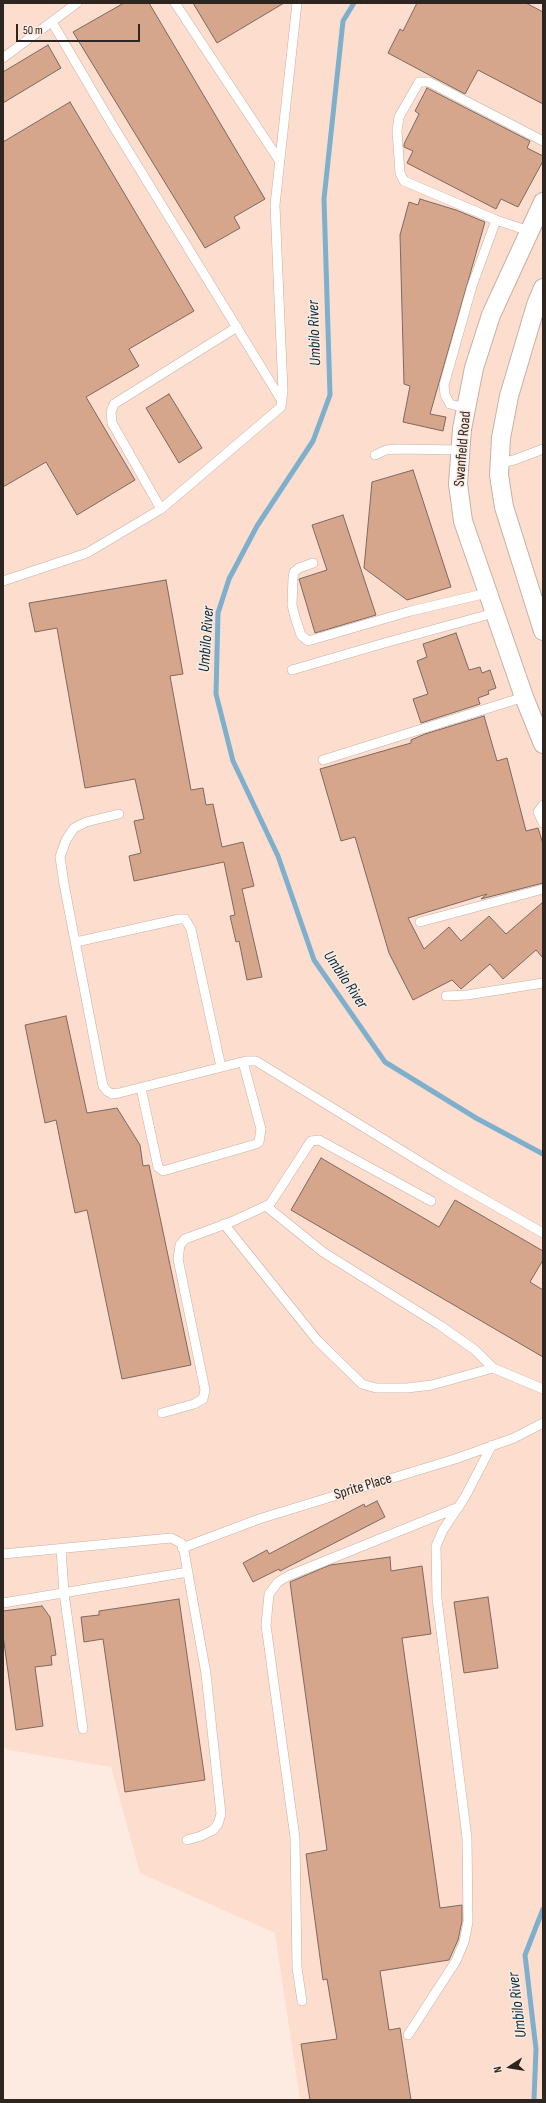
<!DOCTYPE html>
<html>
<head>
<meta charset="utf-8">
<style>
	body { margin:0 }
	#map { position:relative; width:546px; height:2103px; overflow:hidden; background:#fdeae0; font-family:"Sofia Sans Condensed",sans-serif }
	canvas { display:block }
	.frame { position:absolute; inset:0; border:4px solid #2d2520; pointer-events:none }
	.north { position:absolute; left:490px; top:2047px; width:40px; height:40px; -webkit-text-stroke:3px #fdeae0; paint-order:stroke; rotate:258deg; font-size:11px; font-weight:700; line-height:16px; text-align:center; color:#2d2520 }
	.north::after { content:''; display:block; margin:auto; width:14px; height:18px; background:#2d2520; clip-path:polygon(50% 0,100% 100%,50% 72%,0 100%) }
	.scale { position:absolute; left:16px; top:24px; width:124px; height:18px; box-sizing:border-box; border:2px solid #2d2520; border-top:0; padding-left:5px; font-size:12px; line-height:14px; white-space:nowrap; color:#2d2520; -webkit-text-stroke:3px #fdeae0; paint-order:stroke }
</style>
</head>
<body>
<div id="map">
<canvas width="546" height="2103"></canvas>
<div class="frame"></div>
<div class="north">N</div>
<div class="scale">50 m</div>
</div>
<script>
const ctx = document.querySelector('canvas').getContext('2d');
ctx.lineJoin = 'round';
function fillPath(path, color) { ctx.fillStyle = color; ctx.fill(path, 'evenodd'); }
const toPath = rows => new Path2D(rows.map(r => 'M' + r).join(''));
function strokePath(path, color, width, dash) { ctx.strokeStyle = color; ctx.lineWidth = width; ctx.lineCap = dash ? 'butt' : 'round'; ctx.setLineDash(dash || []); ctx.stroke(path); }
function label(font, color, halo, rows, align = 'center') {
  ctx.font = font + ' "Sofia Sans Condensed",sans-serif'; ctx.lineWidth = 3; ctx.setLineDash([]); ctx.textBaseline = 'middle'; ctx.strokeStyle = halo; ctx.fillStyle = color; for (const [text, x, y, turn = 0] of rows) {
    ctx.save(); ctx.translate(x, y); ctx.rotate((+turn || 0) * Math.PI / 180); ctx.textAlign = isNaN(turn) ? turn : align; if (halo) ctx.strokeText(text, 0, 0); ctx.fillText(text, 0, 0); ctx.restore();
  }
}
fillPath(toPath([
	[3,3,543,3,543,2100,300,2100,275,1933,140,1873,111,1767,9,1750,3,1747]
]), '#fddece');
strokePath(toPath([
	[354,3,343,21,324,199,330,395,313,441,257,526,229,579,218,613,216,694,233,761,278,856,314,960,385,1062,476,1118,543,1154],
	[534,2100,536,2049,525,1955,543,1909]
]), '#7eafcc', 5);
const building = toPath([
	[124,3,149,3,265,199,234,217,240,228,205,248,73,32,124,3],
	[193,3,284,3,217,43,193,3],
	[417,3,526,3,543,12,543,104,478,70,465,94,388,53,400,29,403,31,417,3],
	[48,45,61,68,3,103,3,72,48,45],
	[427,88,530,141,527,148,543,156,543,161,518,207,501,199,496,209,407,163,413,151,404,147,404,144,419,114,415,111,427,88],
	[70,102,194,311,129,349,139,366,86,397,135,480,77,515,46,462,3,487,3,142,70,102],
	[420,199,456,210,485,222,430,414,446,417,443,431,403,422,410,386,404,384,400,235,409,202,418,205,420,199],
	[169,394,202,448,179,463,146,408,169,394],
	[413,470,451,587,407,600,364,568,372,482,413,470],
	[343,515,376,615,315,633,299,579,327,570,312,525,343,515],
	[166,580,183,674,170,676,191,790,203,788,206,805,213,804,222,847,243,842,254,886,242,889,262,977,247,980,239,941,236,942,230,916,235,915,224,862,134,881,129,856,141,853,134,821,144,819,135,779,85,788,57,628,35,632,29,603,166,580],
	[456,633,469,670,480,667,482,673,490,670,496,688,488,691,489,694,478,698,480,704,421,723,413,699,428,694,417,661,427,657,423,644,456,633],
	[484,716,497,761,507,758,526,831,538,828,543,844,543,883,481,899,487,894,408,918,424,949,449,927,461,941,489,916,506,934,543,902,543,958,536,950,503,979,490,964,461,989,452,980,413,1000,389,953,355,837,341,841,320,769,411,743,411,740,425,734,484,716],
	[66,1016,87,1113,117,1108,140,1145,143,1166,149,1165,191,1365,122,1379,87,1210,75,1213,56,1120,45,1123,25,1025,66,1016],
	[321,1158,439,1227,455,1200,543,1251,543,1260,530,1282,543,1290,543,1357,291,1210,321,1158],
	[377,1501,385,1517,280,1571,279,1569,253,1582,243,1563,267,1550,269,1554,364,1504,365,1507,377,1501],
	[390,1557,391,1571,422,1566,431,1634,402,1638,440,1908,462,1905,462,1921,458,1940,449,1960,380,1971,389,2030,400,2028,411,2100,310,2100,301,2044,337,2039,327,1979,323,1980,306,1854,327,1850,290,1582,330,1565,390,1557],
	[488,1597,498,1668,464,1673,454,1602,488,1597],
	[179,1599,205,1780,125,1792,103,1639,84,1642,81,1617,99,1615,99,1611,179,1599],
	[42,1606,50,1617,56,1655,51,1656,52,1665,35,1667,43,1726,16,1730,3,1635,3,1611,42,1606]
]);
fillPath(building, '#d5a58c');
strokePath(building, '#7e6a5f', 1);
const lane = toPath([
	[175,3,279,160],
	[52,22,110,121,282,401],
	[3,58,77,3],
	[496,220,529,231],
	[466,408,450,404,445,395,444,385,472,286,496,220,404,181,400,173,397,131,399,117,419,82,429,82,543,141],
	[375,455,386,450,397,449,460,450],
	[500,463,514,460,543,449],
	[161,509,112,423,111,412,114,404,237,327],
	[313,563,299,568,294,572,293,578,292,605,295,617,301,635,308,641,411,611,487,593],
	[3,581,87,553,161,509,281,407,283,391,275,205,297,3],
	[292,670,381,644,494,613],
	[323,760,524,697],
	[543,805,538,812,543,823],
	[119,814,86,822,74,828,66,840,60,857,64,884,103,1086,107,1091,112,1094,119,1093,246,1061,256,1061,445,1177,543,1233],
	[420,922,543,889],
	[76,942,179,919,185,919,191,929,221,1067],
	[446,996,467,995,543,983],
	[141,1088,158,1167,163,1171,256,1144,259,1142,261,1129,243,1062],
	[266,1206,323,1252,441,1326,475,1350,493,1368,543,1389],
	[224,1224,317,1340,362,1384,376,1388,407,1388,432,1385,493,1368],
	[162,1413,194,1404,203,1399,205,1390,178,1259,180,1245,185,1239,231,1222,270,1204,311,1141,319,1140,431,1201],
	[182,1548,259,1519,455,1459,514,1438,543,1423],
	[61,1549,64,1593,83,1729],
	[3,1554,171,1538,181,1543,184,1551,206,1674,221,1814,218,1824,213,1830,201,1836,187,1840],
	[3,1603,188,1572],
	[302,2001,297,1968,295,1838,266,1625,269,1594,278,1582,288,1576,459,1507],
	[408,2035,456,1961,464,1942,468,1922,467,1838,437,1599,436,1546,443,1530,465,1497,492,1445]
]);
const street = toPath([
	[543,202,491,315,474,368,462,429,458,484,463,521,524,697,543,744],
	[543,288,536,305,509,396,501,438,499,475,504,507,543,631]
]);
strokePath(lane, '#c6b0a4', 10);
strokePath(street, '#c6b0a4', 20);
strokePath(lane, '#fff', 9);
strokePath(street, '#fff', 18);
label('15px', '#2d2520', '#fdeae0', [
	["Swanfield Road",463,449,-85],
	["Sprite Place",363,1487,-17]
]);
label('italic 16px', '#022f43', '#fdeae0', [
	["Umbilo River",315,333,-92],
	["Umbilo River",207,639,-86],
	["Umbilo River",345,980,56],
	["Umbilo River",518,2005,-97]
]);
</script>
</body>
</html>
